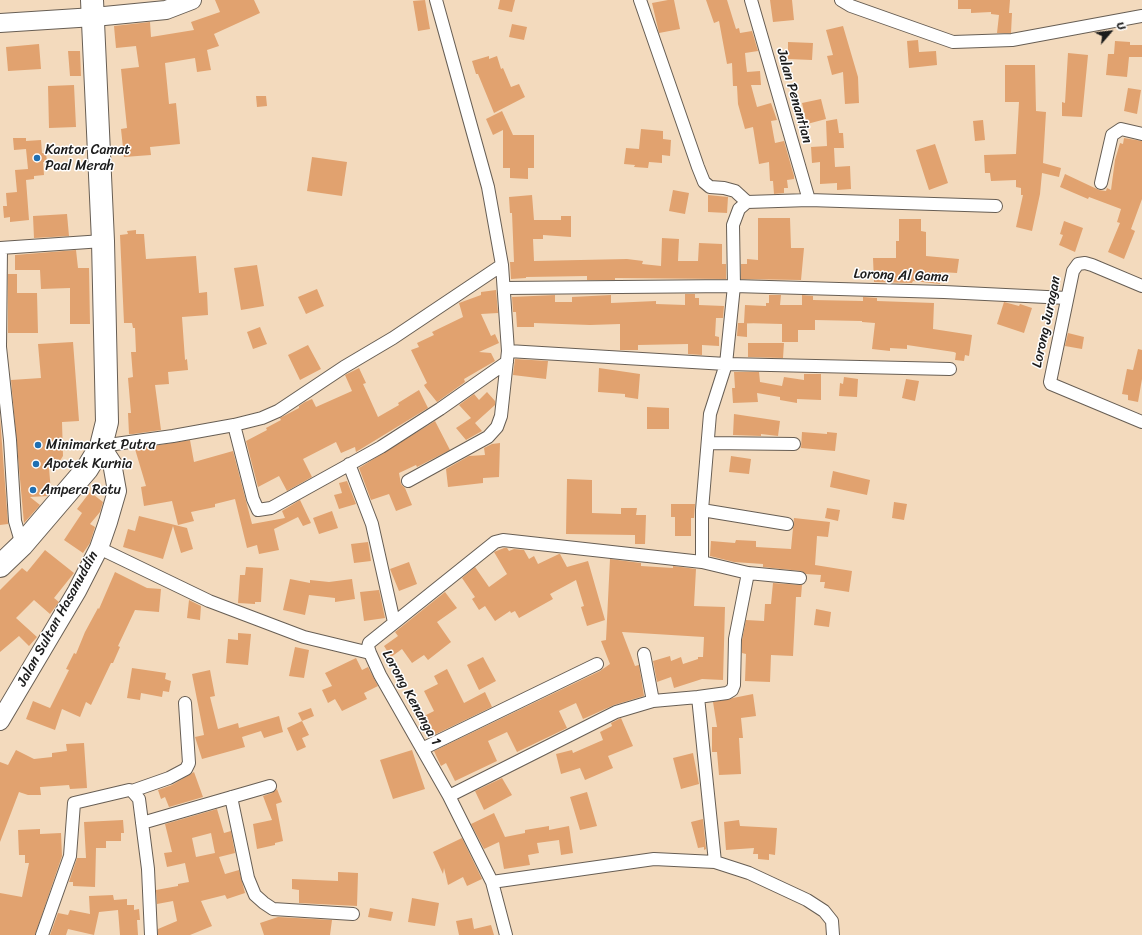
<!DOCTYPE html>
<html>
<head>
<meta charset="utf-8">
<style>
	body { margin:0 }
	#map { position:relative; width:1142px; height:935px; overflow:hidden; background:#f3dabd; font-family:Sriracha,sans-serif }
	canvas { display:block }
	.north { position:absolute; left:1090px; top:12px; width:40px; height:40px; -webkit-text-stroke:3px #fff; paint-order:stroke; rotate:62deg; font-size:11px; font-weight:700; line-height:16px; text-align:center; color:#1c1c1c }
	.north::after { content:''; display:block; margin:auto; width:14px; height:18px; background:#1c1c1c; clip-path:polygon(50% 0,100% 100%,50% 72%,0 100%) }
</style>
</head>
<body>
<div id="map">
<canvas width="1142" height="935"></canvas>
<div class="north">U</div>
</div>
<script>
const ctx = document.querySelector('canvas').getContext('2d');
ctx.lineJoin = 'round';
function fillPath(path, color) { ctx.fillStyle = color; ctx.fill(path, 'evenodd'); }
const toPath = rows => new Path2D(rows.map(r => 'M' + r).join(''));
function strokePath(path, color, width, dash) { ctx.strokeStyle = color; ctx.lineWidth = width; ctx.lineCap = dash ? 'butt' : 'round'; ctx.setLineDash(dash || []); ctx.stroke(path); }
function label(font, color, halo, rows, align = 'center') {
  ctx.font = font + ' Sriracha,sans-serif'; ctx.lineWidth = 3; ctx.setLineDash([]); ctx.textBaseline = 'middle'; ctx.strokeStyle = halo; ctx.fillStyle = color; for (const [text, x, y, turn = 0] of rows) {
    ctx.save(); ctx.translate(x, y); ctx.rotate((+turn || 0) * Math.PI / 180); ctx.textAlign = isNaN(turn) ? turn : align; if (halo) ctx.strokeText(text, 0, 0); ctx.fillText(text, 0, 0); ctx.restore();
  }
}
fillPath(toPath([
	[215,0,254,0,260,13,214,34,219,46,207,50,211,70,197,72,195,58,165,63,169,104,176,103,180,144,150,147,151,155,124,157,121,129,127,128,121,69,139,67,136,46,116,48,114,26,150,22,151,37,194,30,191,22,220,12],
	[425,0,430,29,418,31,413,1],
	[500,0,515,0,512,12,498,9],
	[668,0,674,0,680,29,659,33,652,3],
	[706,0,727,0,736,29,739,28,740,33,752,31,758,51,745,53,746,64,747,72,760,71,761,85,751,85,757,107,771,103,777,120,771,121,775,143,784,141,794,176,794,179,787,180,788,188,784,188,784,193,774,194,773,181,770,181,769,162,759,164,753,127,745,129,738,104,737,86,733,86,732,63,727,64,719,21,714,23],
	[770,0,792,0,794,20,773,22],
	[958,0,1010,0,1009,13,1012,13,1011,33,997,33,999,15,991,14,991,12,971,13,971,9,958,9],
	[512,24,527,27,524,40,509,37],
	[843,26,858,77,859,103,845,104,843,72,832,75,827,56,833,55,826,30],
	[918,40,919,52,936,51,937,65,909,68,907,41],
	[1115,41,1130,42,1130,45,1142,45,1142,57,1129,57,1127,77,1106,75,1108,54,1114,54],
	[788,42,813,43,812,60,788,59],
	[39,44,41,69,8,71,6,47],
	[68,51,80,51,81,76,70,76],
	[1068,53,1088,55,1082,117,1062,116,1062,102,1065,103],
	[489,56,489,59,497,56,501,69,503,68,511,87,519,84,525,97,494,113,478,74,476,74,472,61],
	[1005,65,1035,65,1036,111,1046,112,1043,163,1061,168,1059,177,1042,173,1040,194,1032,231,1016,227,1023,195,1021,195,1021,188,1016,187,1016,180,991,181,990,173,985,173,984,155,1016,154,1019,102,1005,102],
	[74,85,76,127,49,128,48,86],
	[1128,88,1141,90,1137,114,1124,111],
	[256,96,266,96,267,106,257,107],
	[821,99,826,119,807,124,802,103],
	[502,111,513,135,534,135,534,168,528,168,528,179,510,178,510,168,503,168,503,130,493,135,486,119],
	[837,119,839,133,843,133,844,148,834,148,835,167,850,166,851,189,837,190,837,183,820,184,820,162,812,163,811,147,827,146,826,121],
	[983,120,985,140,975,141,973,121],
	[641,129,663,131,663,139,671,140,670,156,662,155,662,163,649,162,648,168,634,167,635,165,624,164,626,148,639,149],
	[13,138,26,138,26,141,41,140,42,153,46,153,47,162,43,162,44,175,34,176,34,179,26,180,29,220,10,222,10,217,4,218,3,206,7,206,6,193,17,192,15,170,28,169,26,149,14,150],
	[1124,138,1142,141,1142,199,1131,229,1135,231,1124,259,1108,252,1120,223,1117,222,1121,209,1089,197,1088,199,1060,187,1065,174,1099,190,1106,191,1107,188,1111,190,1115,160,1120,143,1123,144],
	[935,144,948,183,929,190,916,150],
	[312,157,347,162,342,196,307,191],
	[673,190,689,193,685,214,669,211],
	[532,195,534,220,561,220,561,216,571,216,571,237,543,235,543,239,533,239,534,261,627,259,643,261,642,264,661,266,662,238,679,239,678,261,698,261,699,243,722,244,722,264,726,264,726,279,615,278,615,280,587,280,587,276,526,277,526,278,511,279,510,262,514,262,512,213,510,213,509,197],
	[708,195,728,197,727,213,708,212],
	[67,214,69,236,34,238,33,216],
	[758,218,790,218,791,248,804,248,801,280,741,279,741,264,747,264,747,259,758,260],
	[899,219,921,219,921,231,926,232,926,256,959,259,957,273,941,272,940,284,913,281,912,283,874,282,873,258,896,258,896,241,899,241],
	[1064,221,1083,228,1075,252,1059,245,1063,235,1060,234],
	[136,230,136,234,144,234,146,259,196,256,199,293,207,292,208,315,182,317,185,360,187,359,188,370,168,372,169,384,155,385,161,430,133,434,129,434,128,413,131,413,128,378,133,377,131,352,136,352,135,328,133,328,132,323,124,323,120,235,128,234,127,231],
	[76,250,78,268,89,268,90,324,70,324,70,288,41,289,40,270,15,270,15,255],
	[257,265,264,306,241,310,234,268],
	[8,274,17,274,17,293,37,293,38,333,8,333],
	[317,289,324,306,306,314,298,297],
	[496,290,498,313,481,314,491,336,495,334,499,343,479,352,491,353,495,361,464,379,465,382,437,402,425,387,424,385,427,383,411,350,419,347,417,343,434,335,432,332,463,317,459,303,481,295,481,292],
	[685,294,695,294,695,298,699,298,699,305,724,306,723,318,716,318,715,336,719,337,719,346,702,345,702,355,688,354,688,344,638,345,638,350,620,350,620,324,590,325,534,323,534,327,517,327,516,312,513,312,512,297,555,295,555,302,572,302,572,297,611,295,611,303,656,301,656,304,685,305],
	[769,295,781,295,780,305,802,305,802,295,813,296,813,300,863,301,863,297,877,298,877,301,934,303,933,329,972,335,969,356,965,355,964,361,955,360,956,353,954,352,907,345,907,349,890,348,890,351,872,349,875,323,862,322,862,321,815,320,815,330,798,330,798,342,782,342,782,324,744,323,745,305,766,306,766,303,769,303],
	[1004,302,1019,306,1020,304,1032,308,1024,333,997,324],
	[738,323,747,323,747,337,737,336],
	[260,327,267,344,253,349,247,332],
	[1068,333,1084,337,1082,349,1065,346],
	[73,342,79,421,62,422,63,456,56,467,49,468,51,492,48,496,30,497,40,505,24,523,11,380,41,378,38,344],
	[748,343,784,343,783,358,748,357],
	[308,345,321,369,300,380,288,355],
	[1138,349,1142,350,1142,379,1138,402,1128,400,1128,395,1122,394,1127,369,1133,370],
	[515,359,548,361,546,379,513,375],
	[359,368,366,383,363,384,378,417,399,405,398,403,419,390,428,408,356,452,355,447,341,453,336,442,303,459,312,477,287,491,279,476,258,487,246,441,267,430,266,428,281,420,280,418,299,408,299,406,305,402,312,399,316,407,352,391,345,375],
	[599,368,640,374,638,399,625,397,625,394,598,392],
	[734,372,759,372,760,382,782,386,784,377,804,380,804,374,821,374,821,400,797,399,797,403,780,400,780,397,757,393,758,402,733,403,732,388,735,388],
	[844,377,858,379,857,397,839,396,840,383,843,384],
	[906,379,919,381,915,401,902,398],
	[487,392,495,401,495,405,475,423,482,431,466,440,456,428,471,418,459,405,474,394,479,400],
	[647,407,669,408,669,429,647,429],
	[734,414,780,421,778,436,761,434,761,436,733,435],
	[0,417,8,524,0,525],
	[435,421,450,450,417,467,416,465,399,473,401,484,405,488,412,505,396,511,389,494,371,500,359,468],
	[802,432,827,434,827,432,837,433,835,451,801,448],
	[190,440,194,462,233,451,252,524,285,518,282,511,300,500,311,523,303,526,298,517,274,529,279,550,259,554,257,545,247,548,235,499,215,504,215,507,191,512,194,521,178,525,172,501,144,506,141,487,146,486,135,449],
	[500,443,499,477,483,478,483,483,448,487,446,469,469,456,485,455,484,448,492,444],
	[731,456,751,459,749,474,729,472],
	[833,471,870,480,867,495,830,487],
	[567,479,592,480,592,513,621,514,621,508,637,508,636,515,646,515,645,544,635,544,635,535,566,534],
	[347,481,356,504,339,509,334,495,342,493,339,483],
	[90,492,103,502,100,512,90,524,95,527,90,543,83,553,64,540,82,513,77,509],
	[894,502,907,504,904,520,892,518],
	[671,504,695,504,694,518,691,518,691,536,675,536,675,517,671,517],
	[827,508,840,510,838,521,825,518],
	[332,511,338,528,319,534,313,518],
	[139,516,187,528,193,549,181,553,173,526,163,559,123,547,128,529,135,531],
	[794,518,830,522,828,537,817,536,815,565,852,571,849,592,824,588,825,582,820,582,821,575,806,574,801,571,763,567,763,564,734,562,710,556,711,541,735,543,736,540,756,541,756,547,791,549],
	[368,542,371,561,354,563,351,544],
	[504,548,507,548,509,551,514,549,524,550,529,559,534,556,538,564,559,554,560,554,567,567,588,561,605,620,587,626,581,607,584,606,576,580,550,594,553,599,519,618,515,611,511,613,510,611,495,621,485,606,479,610,472,599,475,597,462,578,475,567,489,587,507,574,494,552],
	[45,550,74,573,54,598,59,602,50,614,34,600,16,618,37,637,29,646,19,636,0,652,0,590,22,568,27,572],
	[610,559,641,563,641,566,673,568,673,566,696,569,694,606,725,607,723,680,702,679,674,688,671,677,657,682,653,661,670,656,671,661,681,657,683,664,698,659,698,657,703,657,704,637,622,632,635,666,639,665,644,696,614,705,583,719,576,703,559,711,567,728,517,752,507,732,488,741,497,761,455,781,446,763,441,766,434,751,600,671,610,664,601,641,606,640],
	[409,562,417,584,399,591,390,569],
	[246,567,263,568,261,602,255,602,255,604,238,603,240,575,245,575],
	[115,572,147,588,161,589,159,612,135,610,118,646,120,647,113,663,111,663,91,705,86,702,80,717,62,709,55,730,26,719,33,701,50,708,69,670,66,669,74,653,76,654,85,632,98,608,99,609],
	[290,579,310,583,310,580,329,582,352,579,355,599,335,602,335,598,309,595,305,615,283,610],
	[773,583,802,585,801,597,796,597,793,656,771,655,770,682,745,681,746,654,742,653,742,640,746,620,764,621,765,604,771,604],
	[379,590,385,618,364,621,360,592],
	[445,592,457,608,437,622,451,642,428,660,424,655,412,663,402,649,391,657,384,646,398,636,395,632],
	[189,600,201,606,200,620,187,618],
	[816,609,831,612,829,627,814,625],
	[238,633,251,634,248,665,226,663,228,639,238,640],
	[295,647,309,650,304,678,289,676],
	[483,657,496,681,479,690,467,665],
	[356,658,362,670,368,667,378,686,364,693,367,699,342,711,335,699,328,703,322,690,332,686,325,673],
	[132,668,166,673,165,679,171,681,169,692,163,691,162,697,141,693,140,700,127,698],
	[447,669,464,703,485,692,492,707,434,735,424,716,434,711,424,691,438,684,434,676],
	[210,670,215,696,210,697,218,729,238,723,239,728,279,716,283,732,264,738,261,731,242,737,245,747,202,759,195,737,204,735,192,674],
	[753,694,756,716,741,718,743,738,739,738,741,774,719,775,717,752,712,752,712,727,717,727,713,702],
	[311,708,314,716,302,721,309,735,302,738,306,747,297,751,287,728,302,721,298,713],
	[621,718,633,746,608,756,613,768,585,780,580,768,561,774,556,754,572,750,573,753,603,740,600,732,612,726,611,723],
	[84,743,87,788,70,789,69,785,40,787,41,795,28,795,19,792,0,842,0,762,8,765,16,750,34,759,52,757,52,753,67,751,66,744],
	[412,750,425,789,393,799,380,760],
	[693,753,699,784,681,789,673,758],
	[194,772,203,797,169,807,165,797,161,799,158,790,172,785],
	[502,778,512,795,484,810,475,791],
	[277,789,282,802,276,804,283,841,275,843,275,845,257,849,253,824,272,820,263,796,272,793],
	[587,792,597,826,580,830,570,797],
	[217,809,224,833,231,831,235,853,219,857,225,874,239,870,245,893,227,899,225,895,201,901,212,926,190,935,158,935,158,929,177,921,173,901,157,904,156,890,178,886,178,884,189,882,185,863,167,867,164,853,172,852,165,824],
	[211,833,215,853,196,857,192,838],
	[494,813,505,837,525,833,525,830,549,826,549,830,569,826,573,853,561,855,559,840,537,843,539,853,528,855,530,865,504,869,499,842,484,849,471,824],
	[703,819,706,849,704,850,704,847,698,848,691,822],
	[123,820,124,833,121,833,121,841,106,841,106,848,96,848,95,887,73,886,73,882,69,882,77,858,86,858,84,822],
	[739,820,740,826,777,828,775,855,769,854,769,860,758,859,758,854,753,854,754,848,726,850,724,822],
	[40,829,40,834,61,833,62,856,35,935,0,935,0,893,22,897,29,863,25,863,25,855,19,855,18,830],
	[462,838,482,879,467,886,463,877,448,885,444,868,443,874,433,852],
	[338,872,358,873,357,906,299,903,299,890,292,889,292,879,338,881],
	[113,895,114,900,127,899,127,905,134,905,134,910,139,909,140,920,137,920,138,935,120,935,118,910,99,912,94,935,68,929,66,935,50,935,58,913,68,915,70,910,90,914,89,896],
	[412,898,439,903,435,926,408,922],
	[370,908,393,912,391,921,368,917],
	[278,917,332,920,330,935,264,935,260,923],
	[472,918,474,929,491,925,494,935,459,935,456,921]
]), '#e1a26f');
const street = toPath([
	[640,0,698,167,704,182,710,187,724,188,735,191,747,202],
	[751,0,809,200],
	[841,0,851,6,953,42,1012,40,1142,16],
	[1101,183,1112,135,1121,129,1142,134],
	[0,248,103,241],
	[1,248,0,347,10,440,15,521,22,545],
	[1142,286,1092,265,1085,263,1078,264,1073,271,1050,382,1051,384,1142,422],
	[505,288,734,286,944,292,1067,298],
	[508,351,726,364,950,369],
	[234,425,253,499,258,510,271,508,381,447,440,409,507,362],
	[708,443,794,444],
	[101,446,173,436,234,425,262,418,278,411,344,367,393,338,502,265],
	[349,464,372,524,394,622],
	[408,481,488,437,497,427,501,416,508,351,502,265,488,187,436,0],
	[702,510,787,524],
	[99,548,209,601,304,637,370,653,380,675,449,796,492,882,506,935],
	[702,562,702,510,710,414,726,364,734,286,733,225,739,209,747,202,809,200,996,206],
	[370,653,368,647,369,643,495,542,503,540,702,562,748,573,800,578],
	[644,654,653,701],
	[698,697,727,693,732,690,734,685,735,639,748,573],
	[422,749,597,664],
	[132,791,139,799,148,869,151,935],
	[449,796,616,712,653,701,698,697,715,862],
	[231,797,248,878,255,895,264,903,273,909,353,914],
	[142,823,270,786],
	[492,882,654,859,715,862,749,873,807,900,824,911,832,921,833,935],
	[42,935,70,856,74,803,129,790,132,791,169,778,186,769,189,763,185,703]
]);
const secondary = toPath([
	[0,23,94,17,166,10,192,0],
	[0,721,77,591,99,548,108,522,117,491,112,463,101,446]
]);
const highway = toPath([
	[0,566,22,545,87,469,101,446,107,422,103,241,92,0]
]);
strokePath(street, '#675e54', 14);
strokePath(secondary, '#675e54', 20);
strokePath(highway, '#675e54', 24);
strokePath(street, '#fff', 12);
strokePath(secondary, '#fff', 18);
strokePath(highway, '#fff', 22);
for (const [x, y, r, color] of [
	[37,158,4,"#1f6fb2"],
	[38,445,4,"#1f6fb2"],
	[36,464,4,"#1f6fb2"],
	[33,490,4,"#1f6fb2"]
]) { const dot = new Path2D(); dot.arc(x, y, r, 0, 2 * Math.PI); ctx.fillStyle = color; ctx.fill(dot); strokePath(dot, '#fff', 1.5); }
label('14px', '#1c1c1c', '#fff', [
	["Jalan Penantian",794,96,74],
	["Lorong Al Gama",901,276,2],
	["Lorong Juragan",1047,322,-78],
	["Jalan Sultan Hasanuddin",58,619,-61],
	["Lorong Kenanga 1",411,698,61]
]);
label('14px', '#1c1c1c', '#fff', [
	["Kantor Camat",45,150],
	["Paal Merah",45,166],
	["Minimarket Putra",46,445],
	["Apotek Kurnia",44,464],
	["Ampera Ratu",41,490]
], 'left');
</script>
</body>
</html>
